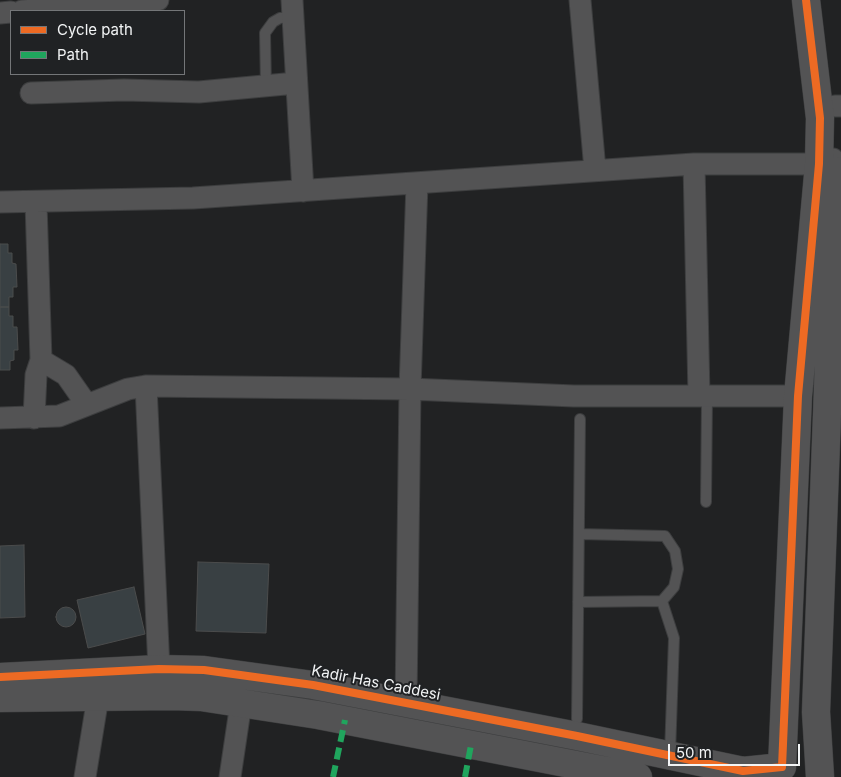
<!DOCTYPE html>
<html>
<head>
<meta charset="utf-8">
<style>
	body { margin:0 }
	#map { position:relative; width:841px; height:777px; overflow:hidden; background:#212223; font-family:Inter,sans-serif }
	canvas { display:block }
	.legend { position:absolute; left:10px; top:10px; width:175px; height:65px; box-sizing:border-box; background:#202224; border:1px solid #747678; margin:0; padding:6px 9px; list-style:none; font-size:15px; color:#f2f4f5 }
	.legend li { display:flex; align-items:center; gap:10px; height:25px }
	.legend b { width:25px; border:1px solid #747678 }
	.scale { position:absolute; left:668px; top:744px; width:132px; height:22px; box-sizing:border-box; border:2px solid #f2f4f5; border-top:0; padding-left:6px; font-size:15px; line-height:18px; white-space:nowrap; color:#f2f4f5; -webkit-text-stroke:4px #202224; paint-order:stroke }
</style>
</head>
<body>
<div id="map">
<canvas width="841" height="777"></canvas>
<ul class="legend">
<li><b style="height:6px;background:#ed6a23"></b>Cycle path</li>
<li><b style="height:6px;background:#20a55d"></b>Path</li>
</ul>
<div class="scale">50 m</div>
</div>
<script>
const ctx = document.querySelector('canvas').getContext('2d');
ctx.lineJoin = 'round';
function fillPath(path, color) { ctx.fillStyle = color; ctx.fill(path, 'evenodd'); }
const toPath = rows => new Path2D(rows.map(r => 'M' + r).join(''));
function strokePath(path, color, width, dash) { ctx.strokeStyle = color; ctx.lineWidth = width; ctx.lineCap = dash ? 'butt' : 'round'; ctx.setLineDash(dash || []); ctx.stroke(path); }
function label(font, color, halo, rows, align = 'center') {
  ctx.font = font + ' Inter,sans-serif'; ctx.lineWidth = 4; ctx.setLineDash([]); ctx.textBaseline = 'middle'; ctx.strokeStyle = halo; ctx.fillStyle = color; for (const [text, x, y, turn = 0] of rows) {
    ctx.save(); ctx.translate(x, y); ctx.rotate((+turn || 0) * Math.PI / 180); ctx.textAlign = isNaN(turn) ? turn : align; if (halo) ctx.strokeText(text, 0, 0); ctx.fillText(text, 0, 0); ctx.restore();
  }
}
const building = toPath([
	[0,244,8,244,8,253,12,253,12,263,16,264,17,287,13,287,13,297,9,297,9,307,0,307,0,244],
	[0,307,9,307,9,316,13,316,13,327,17,327,18,350,14,350,14,360,10,361,10,370,0,370,0,307],
	[24,545,25,617,0,618,0,546,24,545],
	[198,562,269,564,266,633,196,631,198,562],
	[134,587,145,634,88,648,77,600,134,587],
	'56 617a10 10 0 1 1 20 0a10 10 0 1 1-20 0Z'
]);
fillPath(building, '#394043');
strokePath(building, '#4b4c4c', 1);
const lane = toPath([
	[266,87,265,33,273,22,280,18,293,17],
	[706,502,707,396],
	[662,601,674,638,670,754],
	[578,602,662,601,674,587,678,569,675,551,665,536,579,534],
	[577,719,580,419]
]);
const street = toPath([
	[292,0,303,191],
	[580,0,595,170],
	[22,11,158,0],
	[0,13,11,12],
	[31,93,124,90,199,92,296,83],
	[835,106,841,106],
	[694,164,699,396],
	[0,202,193,198,694,164,819,164,833,159],
	[41,360,66,375,87,405],
	[146,386,159,669],
	[0,418,59,416,128,389,146,386,410,389,574,396,798,396],
	[34,418,36,375,41,360,36,203],
	[406,703,410,389,417,183],
	[85,777,98,697],
	[230,777,241,703]
]);
const secondary = toPath([
	[0,677,159,669,204,670,313,685,577,736,743,771,782,767,798,396,819,164,820,118,806,0],
	[0,698,172,696,201,697,318,715,638,777],
	[820,777,816,712,836,171]
]);
strokePath(lane, '#3d3e3f', 12);
strokePath(street, '#3d3e3f', 23);
strokePath(secondary, '#3d3e3f', 29);
strokePath(lane, '#535354', 10);
strokePath(street, '#535354', 21);
strokePath(secondary, '#535354', 28);
strokePath(toPath([
	[333,777,345,720],
	[465,777,471,745]
]), '#20a55d', 6, [12, 6]);
strokePath(toPath([
	[0,677,159,669,204,670,313,685,577,736,743,771,782,767,798,396,819,164,820,118,806,0]
]), '#ed6a23', 8);
label('15px', '#f2f4f5', '#202224', [
	["Kadir Has Caddesi",376,683,11]
]);
</script>
</body>
</html>
